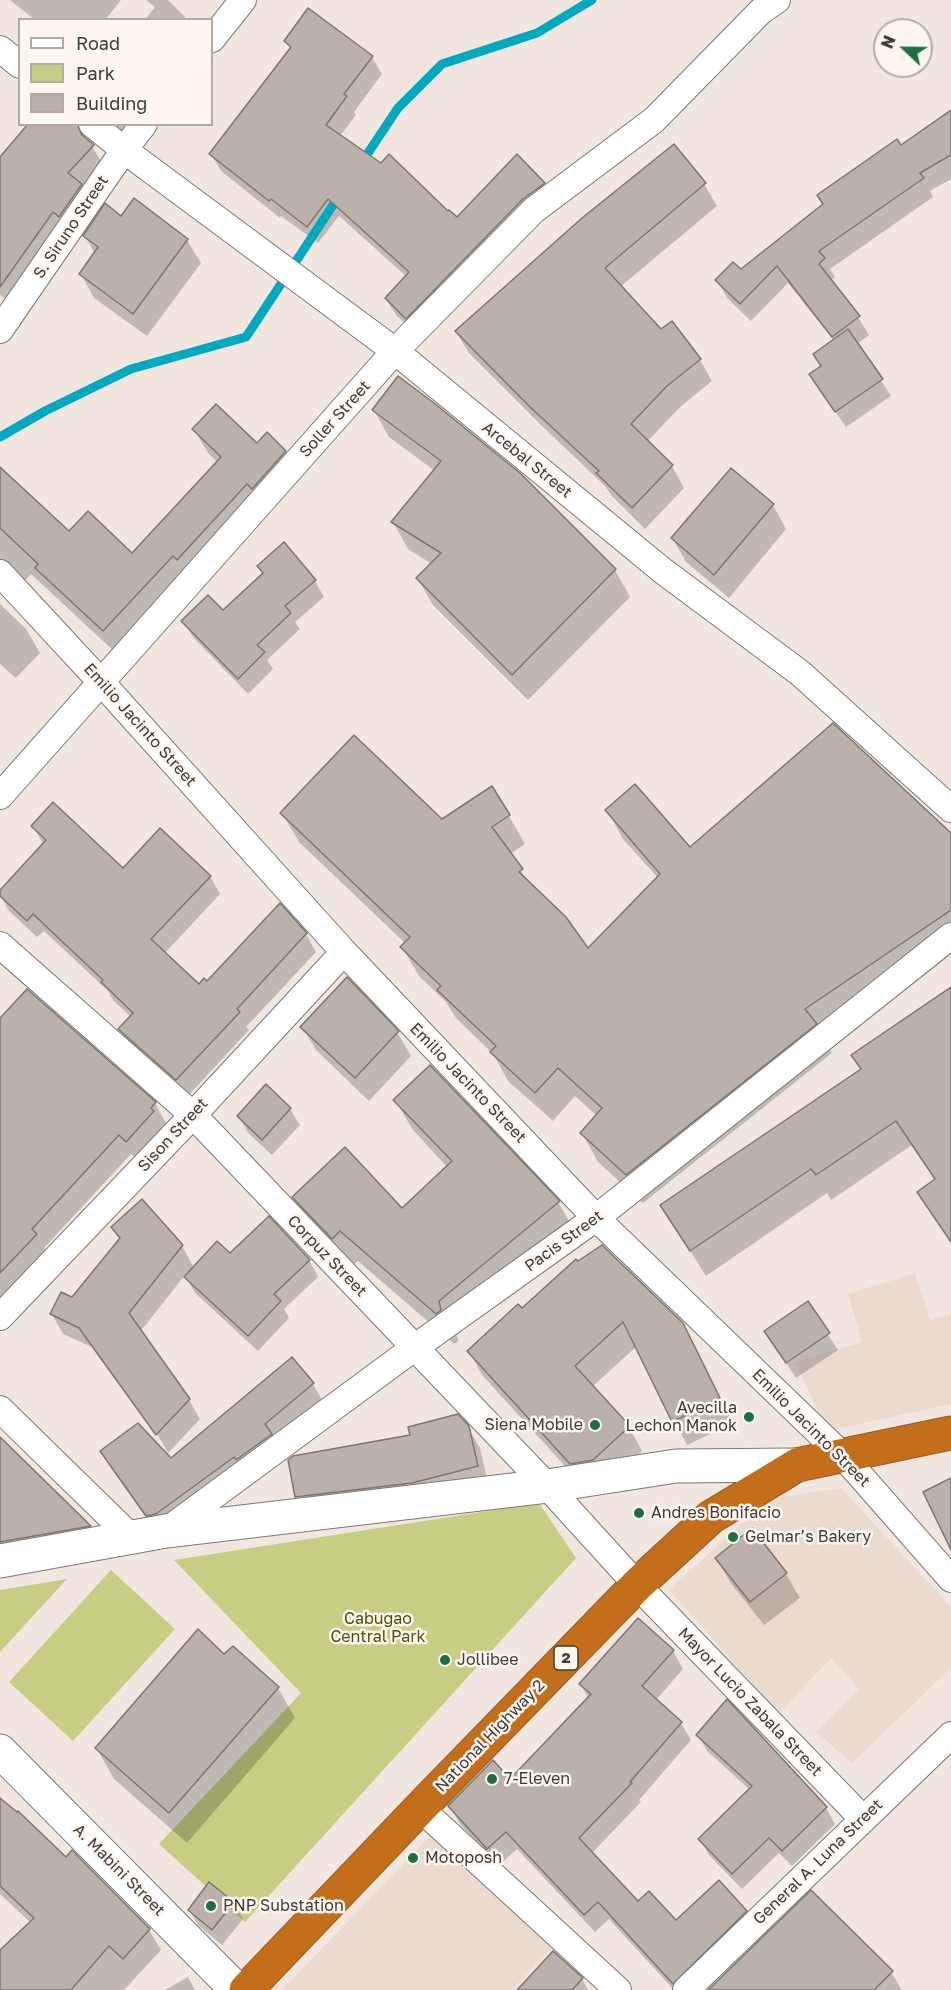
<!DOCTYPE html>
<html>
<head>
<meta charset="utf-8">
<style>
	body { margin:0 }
	#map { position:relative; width:951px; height:1990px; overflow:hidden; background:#f1e7e0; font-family:"Golos Text",sans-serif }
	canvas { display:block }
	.legend { position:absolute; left:18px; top:18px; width:195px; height:108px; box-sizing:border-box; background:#fef5ee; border:2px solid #b2aba5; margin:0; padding:8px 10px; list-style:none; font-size:18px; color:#3f3b38 }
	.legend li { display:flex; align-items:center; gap:12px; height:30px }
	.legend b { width:30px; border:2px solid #b2aba5 }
	.north { position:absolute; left:873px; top:18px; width:60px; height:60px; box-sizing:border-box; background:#fef5ee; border:2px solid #b2aba5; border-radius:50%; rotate:292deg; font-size:16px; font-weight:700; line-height:24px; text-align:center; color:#3f3b38 }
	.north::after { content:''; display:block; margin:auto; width:21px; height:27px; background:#1c6f40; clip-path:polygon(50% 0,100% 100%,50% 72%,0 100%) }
</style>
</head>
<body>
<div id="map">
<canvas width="951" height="1990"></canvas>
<ul class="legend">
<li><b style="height:8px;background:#fff"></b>Road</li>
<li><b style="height:16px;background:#c7ce84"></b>Park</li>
<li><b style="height:16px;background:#bab1aa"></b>Building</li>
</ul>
<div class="north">N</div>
</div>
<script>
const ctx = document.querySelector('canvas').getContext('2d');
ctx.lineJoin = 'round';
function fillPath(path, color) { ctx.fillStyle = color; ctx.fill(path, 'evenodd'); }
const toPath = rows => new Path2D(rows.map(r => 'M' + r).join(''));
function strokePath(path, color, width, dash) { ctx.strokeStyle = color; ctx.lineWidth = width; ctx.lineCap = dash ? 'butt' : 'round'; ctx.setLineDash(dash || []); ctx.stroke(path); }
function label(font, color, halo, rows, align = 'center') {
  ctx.font = font + ' "Golos Text",sans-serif'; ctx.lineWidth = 5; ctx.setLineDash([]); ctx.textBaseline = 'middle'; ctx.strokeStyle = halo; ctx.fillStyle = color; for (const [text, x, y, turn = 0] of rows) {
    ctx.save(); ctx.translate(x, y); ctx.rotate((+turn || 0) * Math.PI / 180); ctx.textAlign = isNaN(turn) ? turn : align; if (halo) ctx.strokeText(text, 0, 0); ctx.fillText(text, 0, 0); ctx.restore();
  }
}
fillPath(toPath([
	[915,1273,930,1320,951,1314,951,1404,827,1431,795,1362,862,1342,848,1294],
	[841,1488,951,1607,951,1668,852,1763,816,1732,859,1689,831,1658,779,1713,669,1590,769,1499],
	[434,1832,552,1948,512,1990,282,1990]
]), '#ebdbcf');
fillPath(toPath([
	[539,1503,576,1558,245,1922,159,1844,301,1693,174,1560],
	[111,1570,175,1629,73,1741,9,1682],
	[67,1579,0,1652,0,1590]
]), '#c7ce84');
fillPath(toPath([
	[10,0,121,0,105,20,35,20],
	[146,0,168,0,188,20,145,20,155,7],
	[286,41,372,57,382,74,354,112,356,115,340,136,457,219,517,156,544,184,554,202,417,335,397,316,386,299,407,277,339,216,318,243,281,216,280,218,221,171,211,154,291,50],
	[951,115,951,179,930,191,933,197,830,269,835,277,830,281,858,317,869,335,857,344,891,396,846,427,820,390,822,367,834,341,788,283,751,321,728,299,717,281,740,271,901,147],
	[54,124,140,124,124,140,91,134,88,141,104,165,82,188,92,205,12,304,0,295,0,159],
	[704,184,717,206,620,287,660,331,700,360,712,381,679,408,647,442,672,466,684,488,645,529,611,495,605,486,544,428,469,353,456,332],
	[121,218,187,240,201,263,147,336,94,298,81,274,95,254,85,236],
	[374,410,615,570,630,597,528,700,433,605,418,579,432,564,408,549,393,522,435,471,389,437],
	[194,429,285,452,299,476,117,654,31,574,22,584,0,592,0,471,69,534,132,555,218,463,208,453],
	[773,505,786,529,729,598,686,562,673,539],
	[259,566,315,581,324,597,295,622,300,629,267,660,273,669,248,694,193,637,183,621,223,612,264,574],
	[0,604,26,629,40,653,16,678,0,664],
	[607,810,689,849,951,835,951,949,822,1037,832,1053,643,1203,598,1162,582,1133,597,1116,575,1096,553,1121,508,1081,493,1054,456,1018,446,1002,419,976,402,947,406,944,299,842,282,813,442,821,509,816,525,844,510,854,531,886,588,951,658,878,623,839],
	[33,826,123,870,210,876,220,894,164,954,199,986,306,934,316,952,246,1027,249,1030,187,1097,130,1047,120,1029,131,1017,113,1000,108,991,44,931,37,937,9,911,0,895,0,892,43,844],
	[951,989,951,1243,919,1192,936,1181,912,1145,831,1200,827,1193,706,1276,662,1206,862,1070],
	[0,1020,155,1103,166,1123,162,1127,164,1132,138,1160,131,1154,44,1248,47,1254,0,1310],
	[302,1027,397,1032,411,1056,369,1101,316,1050],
	[266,1086,290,1109,300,1125,272,1155,248,1133,239,1117],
	[395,1100,558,1202,576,1233,456,1332,458,1341,454,1344,358,1261,350,1268,311,1227,294,1197,402,1210,447,1167,413,1130],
	[113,1227,182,1246,194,1268,230,1255,309,1260,318,1277,284,1309,289,1318,258,1351,195,1293,185,1275,140,1332,189,1400,200,1419,168,1453,154,1428,151,1429,153,1431,92,1347,63,1334,52,1314,72,1299,120,1241],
	[807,1303,838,1350,796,1378,766,1332],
	[522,1310,682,1324,696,1348,733,1423,687,1445,637,1346,592,1387,629,1427,642,1451,607,1483,584,1487,482,1375,469,1351],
	[292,1359,313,1384,325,1405,159,1536,114,1472,102,1452,172,1461],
	[467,1426,480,1448,489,1487,308,1518,296,1496],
	[0,1439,90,1526,107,1556,0,1577],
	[752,1530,786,1574,800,1598,764,1625,730,1582,717,1558],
	[673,1651,683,1669,656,1700,681,1723,691,1740,639,1800,641,1802,591,1854,638,1903,676,1922,745,1912,756,1930,674,1990,609,1919,595,1932,517,1849,498,1866,460,1824,450,1806,510,1781,589,1699,580,1684],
	[223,1656,278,1688,295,1718,187,1843,114,1779,97,1749],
	[698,1735,826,1808,835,1824,792,1866,779,1853,742,1889,709,1855,700,1839,750,1790,707,1751],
	[0,1800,66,1859,72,1853,149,1930,161,1950,124,1990,0,1990,0,1952,31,1923,0,1894],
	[210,1884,233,1903,243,1919,222,1945,199,1926,189,1910],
	[891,1972,902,1990,708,1990],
	[188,1977,195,1990,165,1990],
	[582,1979,588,1990,526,1990]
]), '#0003');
strokePath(toPath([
	[362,162,398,108,442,64,537,33,592,0],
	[0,437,45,411,131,369,246,337,339,196]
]), '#00a9c0', 9);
const building = toPath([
	[308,8,373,56,344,94,347,96,326,125,381,163,389,154,448,211,449,210,457,217,517,154,545,183,523,199,406,319,385,298,409,272,328,199,307,227,271,199,269,201,209,154,291,47,284,41,308,8],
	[951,110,951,155,920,173,924,178,819,251,825,258,819,264,860,316,832,337,777,266,740,304,715,280,733,262,741,269,823,204,817,195,897,139,901,145,951,110],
	[28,124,77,124,82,135,94,145,68,173,82,184,59,217,53,212,0,287,0,157,28,124],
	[674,144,706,183,605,268,661,329,672,321,701,359,667,386,631,424,673,465,632,508,596,473,599,471,529,406,455,331,582,218,674,144],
	[134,198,188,239,133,314,79,274,98,247,83,236,105,203,121,216,134,198],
	[848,329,883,379,835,412,809,374,821,366,813,354,848,329],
	[398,376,434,403,520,473,616,569,512,675,416,578,441,553,391,522,441,461,372,410,398,376],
	[216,404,257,443,267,432,286,451,252,489,247,484,177,560,173,556,103,631,35,568,38,564,0,528,0,467,69,531,88,511,132,553,221,457,192,429,216,404],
	[731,468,774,504,714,575,671,538,731,468],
	[284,542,316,580,285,606,291,613,257,645,265,652,238,679,181,621,208,595,223,610,263,573,257,566,284,542],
	[833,723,951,833,951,910,805,1009,817,1024,626,1175,580,1133,602,1108,558,1068,535,1093,490,1052,496,1046,437,990,441,986,400,947,410,937,280,813,354,735,442,819,492,786,510,815,492,827,523,869,519,872,566,917,588,948,660,874,605,810,635,784,690,847,833,723],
	[53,802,123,868,160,828,211,876,151,939,199,984,204,978,207,981,280,903,307,933,237,1009,240,1012,176,1080,118,1029,133,1013,101,982,103,980,33,914,27,921,0,896,0,890,46,840,31,826,53,802],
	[347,977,399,1031,355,1078,300,1027,347,977],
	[951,987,951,1242,917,1192,935,1179,896,1121,816,1175,811,1169,690,1251,660,1205,861,1069,851,1055,951,987],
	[27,989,156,1102,151,1108,154,1111,126,1142,119,1135,32,1229,37,1234,0,1273,0,1018,27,989],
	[430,1065,560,1201,439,1301,441,1310,436,1314,340,1231,332,1239,292,1197,345,1147,402,1208,452,1161,393,1100,430,1065],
	[266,1084,291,1108,262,1140,237,1116,266,1084],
	[142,1199,183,1245,129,1313,190,1399,156,1435,79,1328,50,1314,61,1292,72,1297,120,1238,111,1227,142,1199],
	[269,1216,310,1260,274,1294,281,1301,248,1336,184,1277,217,1241,230,1253,269,1216],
	[602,1245,683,1323,720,1398,672,1422,623,1322,575,1366,630,1426,593,1460,570,1464,467,1351,518,1304,522,1308,576,1259,578,1261,602,1245],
	[808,1301,830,1333,786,1363,764,1331,808,1301],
	[292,1357,314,1383,265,1424,272,1434,236,1460,234,1457,156,1514,146,1516,100,1451,138,1423,171,1458,292,1357],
	[458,1414,469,1426,478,1466,412,1483,295,1497,288,1460,293,1456,410,1435,408,1427,458,1414],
	[0,1437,91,1526,0,1542,0,1437],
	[951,1478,951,1550,923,1492,951,1478],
	[752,1528,787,1573,750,1602,715,1558,752,1528],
	[638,1618,674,1650,642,1686,682,1722,630,1782,632,1783,579,1838,638,1901,649,1891,676,1920,719,1880,747,1911,673,1984,598,1902,584,1915,506,1832,487,1849,448,1806,493,1760,510,1779,591,1694,579,1684,638,1618],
	[198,1629,224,1654,233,1646,279,1687,169,1813,95,1748,198,1629],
	[727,1699,827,1807,782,1851,769,1838,732,1874,698,1839,752,1786,696,1735,727,1699],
	[0,1798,17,1812,18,1811,66,1857,72,1850,150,1929,123,1959,109,1946,71,1990,0,1990,0,1950,34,1918,0,1886,0,1798],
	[209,1882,234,1902,212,1930,188,1910,209,1882],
	[811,1890,893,1971,874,1990,708,1990,811,1890],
	[553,1951,583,1978,572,1990,517,1990,553,1951]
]);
fillPath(building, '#bab1aa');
strokePath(building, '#7e756f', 1.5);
const street = toPath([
	[212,39,243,0],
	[0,49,20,65],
	[92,124,124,150,395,351,663,571,800,673,951,809],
	[0,330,124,150,144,124],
	[0,573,101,682,344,952,596,1218,843,1456,951,1579],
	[0,796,395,351,534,210,654,120,761,11,777,0],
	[0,945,193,1115,547,1486,637,1585,863,1819],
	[0,1317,193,1115,344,952],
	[0,1409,131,1537],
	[166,1531,414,1348,596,1218,951,936],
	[420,1808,618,1990],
	[686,1990,951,1735]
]);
const secondary = toPath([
	[0,1561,166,1531,547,1486,676,1466,797,1465],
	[0,1751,237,1990]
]);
const highway = toPath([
	[246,1990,420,1808,637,1585,711,1517,797,1465,951,1433]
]);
strokePath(street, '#7f7770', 28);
strokePath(secondary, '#7f7770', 35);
strokePath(highway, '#955c25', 35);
strokePath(street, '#fff', 26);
strokePath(secondary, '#fff', 33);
strokePath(highway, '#c36e1b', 33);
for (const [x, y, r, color] of [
	[749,1417,6,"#1c6f40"],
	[595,1425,6,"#1c6f40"],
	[639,1513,6,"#1c6f40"],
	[733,1537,6,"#1c6f40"],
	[445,1660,6,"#1c6f40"],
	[492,1779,6,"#1c6f40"],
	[413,1858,6,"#1c6f40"],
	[211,1906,6,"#1c6f40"]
]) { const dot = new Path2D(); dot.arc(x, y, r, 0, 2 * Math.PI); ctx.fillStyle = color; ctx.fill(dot); strokePath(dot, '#fef5ee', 2); }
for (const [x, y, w] of [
	[566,1658,24]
]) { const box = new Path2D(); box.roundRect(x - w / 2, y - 12, w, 24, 4.5); ctx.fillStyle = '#fef5ee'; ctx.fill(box); strokePath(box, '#3f3b38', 1.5); }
label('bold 15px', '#3f3b38', null, [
	["2",566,1658]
]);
label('16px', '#3f3b38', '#fef5ee', [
	["S. Siruno Street",71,227,-56],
	["Soller Street",335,419,-48],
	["Arcebal Street",527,460,39],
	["Emilio Jacinto Street",140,725,48],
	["Emilio Jacinto Street",468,1083,46],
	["Sison Street",173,1135,-47],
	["Pacis Street",564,1241,-36],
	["Corpuz Street",327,1256,46],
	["Emilio Jacinto Street",811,1428,45],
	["Mayor Lucio Zabala Street",750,1702,46],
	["National Highway 2",490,1736,-46],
	["General A. Luna Street",818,1862,-44],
	["A. Mabini Street",119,1870,45]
]);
label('16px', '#3f3b38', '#fef5ee', [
	["Avecilla",737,1408,"right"],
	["Lechon Manok",737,1426,"right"],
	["Siena Mobile",583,1425,"right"],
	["Andres Bonifacio",651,1513],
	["Gelmar’s Bakery",745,1537],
	["Jollibee",457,1660],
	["7-Eleven",504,1779],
	["Motoposh",425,1858],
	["PNP Substation",223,1906]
], 'left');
label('16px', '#4e520b', '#fef5ee', [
	["Cabugao",378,1619],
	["Central Park",378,1637]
]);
</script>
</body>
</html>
